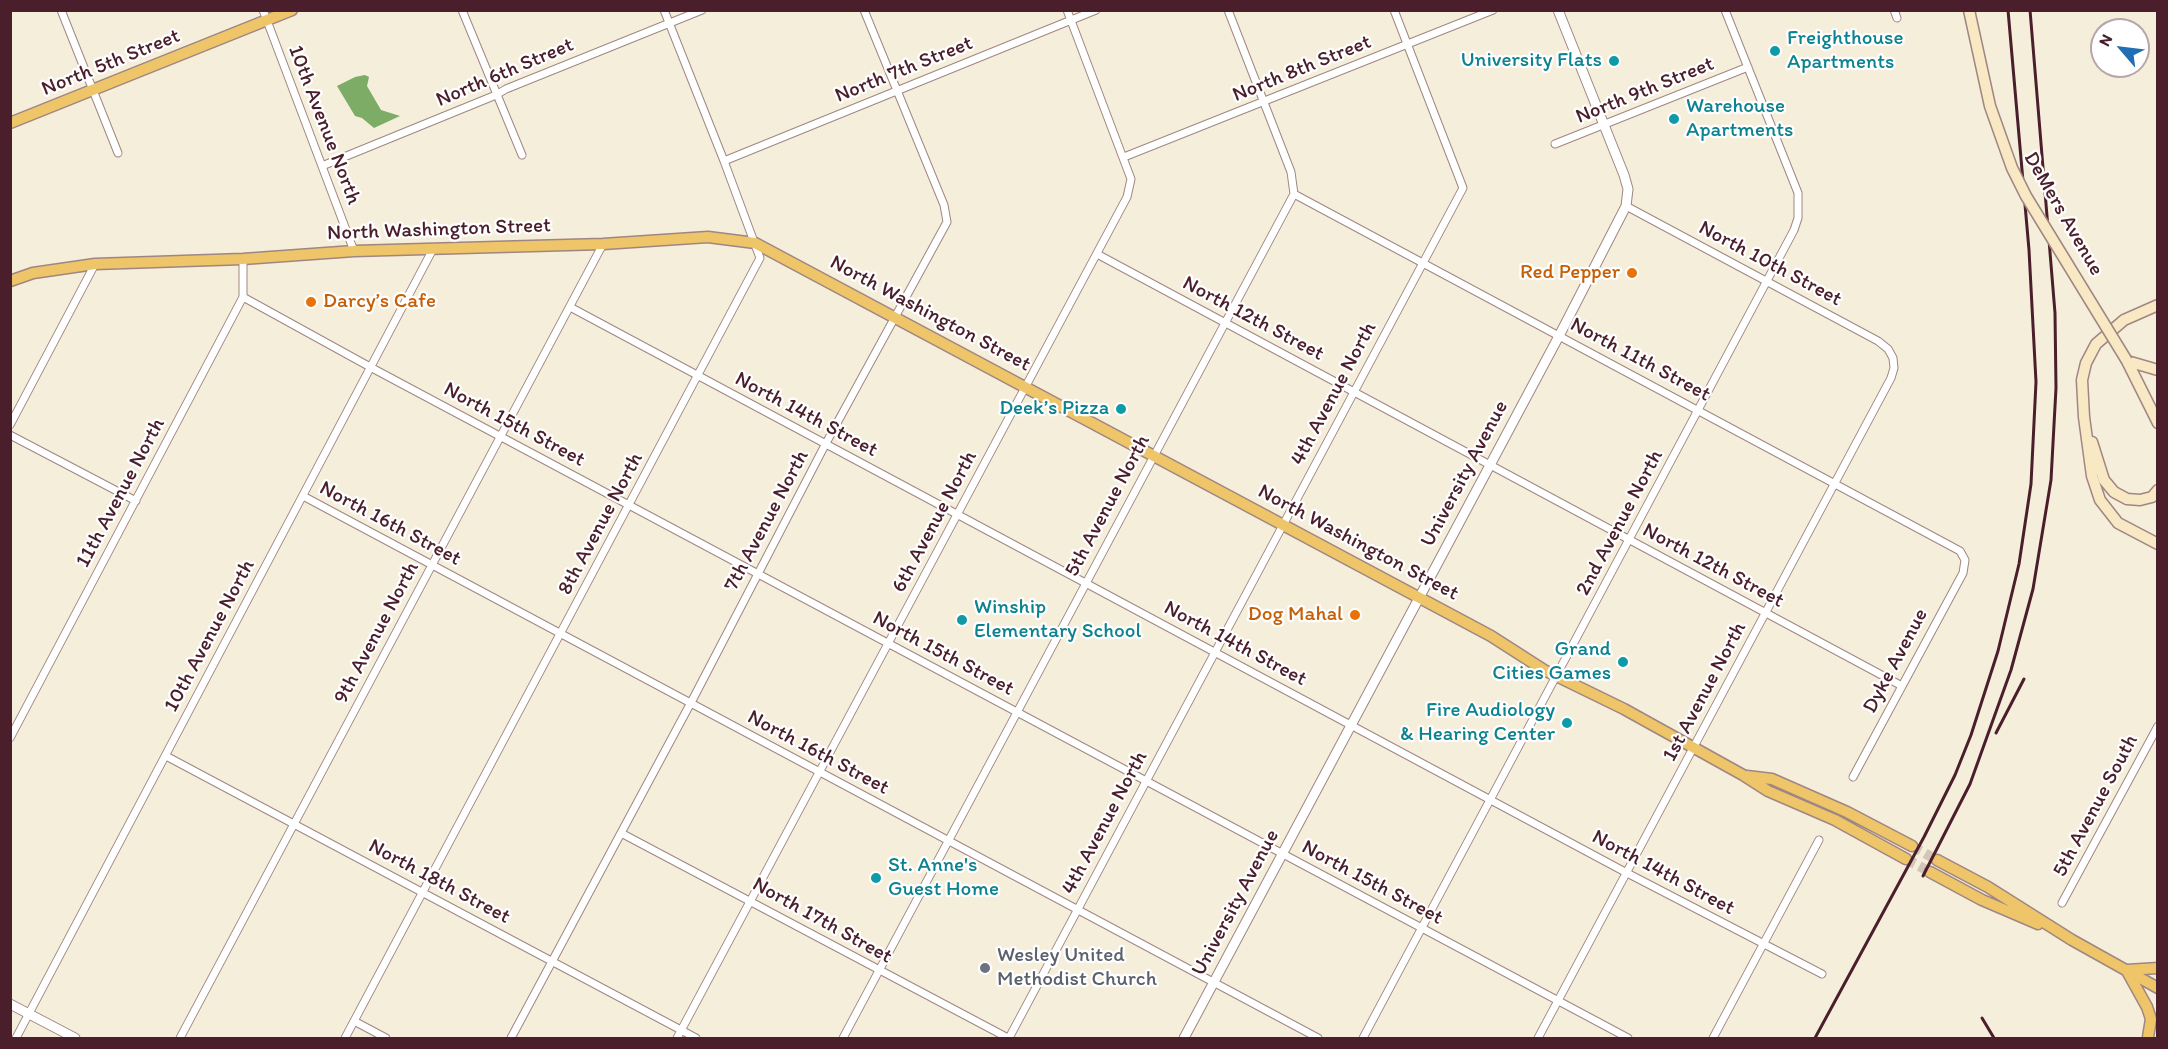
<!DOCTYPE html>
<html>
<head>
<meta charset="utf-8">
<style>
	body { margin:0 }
	#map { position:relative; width:2168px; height:1049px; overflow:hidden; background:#f5eedb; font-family:Itim,sans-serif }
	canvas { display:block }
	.frame { position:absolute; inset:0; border:12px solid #4a1f2b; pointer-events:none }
	.north { position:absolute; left:2090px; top:18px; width:60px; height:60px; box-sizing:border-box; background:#fff; border:2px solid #b7a5aa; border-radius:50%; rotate:298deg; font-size:16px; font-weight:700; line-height:24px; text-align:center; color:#4a1f2b }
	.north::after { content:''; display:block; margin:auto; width:21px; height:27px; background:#1f6fb2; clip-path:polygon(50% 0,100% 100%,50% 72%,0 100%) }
</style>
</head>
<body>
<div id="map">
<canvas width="2168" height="1049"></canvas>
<div class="frame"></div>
<div class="north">N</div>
</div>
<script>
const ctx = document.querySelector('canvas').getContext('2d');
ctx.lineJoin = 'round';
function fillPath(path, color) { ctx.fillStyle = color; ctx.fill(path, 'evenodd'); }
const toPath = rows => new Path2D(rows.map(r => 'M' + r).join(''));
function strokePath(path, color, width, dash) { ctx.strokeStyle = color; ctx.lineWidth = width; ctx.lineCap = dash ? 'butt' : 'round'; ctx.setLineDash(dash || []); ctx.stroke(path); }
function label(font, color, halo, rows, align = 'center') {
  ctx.font = font + ' Itim,sans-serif'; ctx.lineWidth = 4.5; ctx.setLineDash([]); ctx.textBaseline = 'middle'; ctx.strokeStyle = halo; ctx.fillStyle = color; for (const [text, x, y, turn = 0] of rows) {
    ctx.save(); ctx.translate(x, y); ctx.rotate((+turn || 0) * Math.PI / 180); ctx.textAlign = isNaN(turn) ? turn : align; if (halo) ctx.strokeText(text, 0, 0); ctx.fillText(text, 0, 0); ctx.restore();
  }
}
fillPath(toPath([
	[365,75,369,77,367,86,381,110,400,116,374,128,362,118,355,116,337,86,355,77]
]), '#7dac66');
strokePath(toPath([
	[1912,846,1937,860],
	[1906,859,1930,872]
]), '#d3c5b8', 10, [10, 5]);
const minor = toPath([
	[61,10,118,153],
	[263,10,354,251],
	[462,10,522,155],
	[1894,10,1897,18],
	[1555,144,1748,67],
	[1124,157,1493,10],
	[724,161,1096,10],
	[322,166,496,95,506,89,702,10],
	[1294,194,1960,551,1965,560,1963,573,1853,777],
	[1097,254,1902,686],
	[243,297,372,368,1628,1038],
	[570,307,1627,873,1822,974],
	[10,425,95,264],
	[10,435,136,501],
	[303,496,1318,1038],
	[10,738,243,297,243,259],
	[166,756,696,1038],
	[621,833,1008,1038],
	[2062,903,2158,726],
	[354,1021,386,1038],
	[16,1038,433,249],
	[180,1038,603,244],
	[345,1038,760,258,724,161,664,10],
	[511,1038,695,695,825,445,947,222,944,205,864,10],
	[677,1038,1127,197,1131,179,1067,10],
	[843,1038,1294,194,1291,172,1228,10],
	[1009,1038,1463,188,1394,10],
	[1363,1038,1794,230,1798,218,1798,193,1725,10],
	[1538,1038,1891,378,1894,368,1893,358,1888,349,1878,341,1626,206],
	[1713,1038,1819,840]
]);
const tertiary = toPath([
	[10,1004,75,1038],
	[1184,1038,1559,336,1626,206,1628,189,1624,175,1558,10]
]);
const secondary = toPath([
	[2158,305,2124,320,2096,344,2086,363,2082,380,2084,417,2092,476,2100,500,2118,523,2158,544],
	[2127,361,2158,423],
	[2127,361,2158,370],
	[2092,442,2104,480,2114,492,2127,499,2140,500,2152,497,2158,490]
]);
const primary = toPath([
	[10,123,292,10],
	[10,281,33,273,95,264,243,259,354,251,603,244,708,237,755,243,1491,636,1544,670,1624,709,1743,775,1768,791,1835,820,1906,859],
	[1747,776,1772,779,1847,812,1912,846],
	[1937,860,1988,887,2072,940,2158,988],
	[1930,872,1982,900,2038,924],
	[2127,970,2158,968],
	[2127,971,2147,1007,2151,1019,2148,1037]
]);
strokePath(minor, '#a08683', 9);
strokePath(tertiary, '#a08683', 11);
strokePath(secondary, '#a08683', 13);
strokePath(primary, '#a08683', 13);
strokePath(minor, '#fff', 7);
strokePath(tertiary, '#fff', 9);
strokePath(secondary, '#f8e8c3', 10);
strokePath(primary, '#eec569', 10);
strokePath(toPath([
	[1996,733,2024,679],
	[1923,876,1970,784,2011,670,2033,589,2051,480,2056,388,2055,313,2030,10],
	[1982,1018,1994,1038],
	[1815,1038,1924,837,1955,775,1971,735,1998,651,2019,564,2031,484,2036,382,2029,250,2008,10]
]), '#4a1f2b', 3);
const secondaryBridge = toPath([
	[1969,10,1990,106,2012,168,2026,196,2127,361]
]);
strokePath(secondaryBridge, '#a08683', 13, []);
strokePath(secondaryBridge, '#f8e8c3', 10);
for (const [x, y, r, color] of [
	[1775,51,6,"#0f9aa8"],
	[1614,61,6,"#0f9aa8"],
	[1674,119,6,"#0f9aa8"],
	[1632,273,6,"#e8710a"],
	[311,302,6,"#e8710a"],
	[1121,409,6,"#0f9aa8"],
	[1355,615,6,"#e8710a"],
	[962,620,6,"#0f9aa8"],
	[1623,662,6,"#0f9aa8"],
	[1567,723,6,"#0f9aa8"],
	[876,878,6,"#0f9aa8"],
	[985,968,6,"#6b7280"]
]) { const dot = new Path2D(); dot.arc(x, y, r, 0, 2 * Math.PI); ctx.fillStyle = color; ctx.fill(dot); strokePath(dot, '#fff', 2); }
label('21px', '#0d838f', '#fff', [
	["Freighthouse",1787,39],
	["Apartments",1787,63],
	["University Flats",1602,61,"right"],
	["Warehouse",1686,107],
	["Apartments",1686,131],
	["Deek’s Pizza",1109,409,"right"],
	["Winship",974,608],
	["Elementary School",974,632],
	["Grand",1611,650,"right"],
	["Cities Games",1611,674,"right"],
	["Fire Audiology",1555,711,"right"],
	["& Hearing Center",1555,735,"right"],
	["St. Anne's",888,866],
	["Guest Home",888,890]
], 'left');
label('21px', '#4a1f2b', '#fff', [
	["North 5th Street",111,63,-22],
	["North 8th Street",1302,69,-22],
	["North 7th Street",904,70,-22],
	["North 6th Street",505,73,-23],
	["North 9th Street",1645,91,-22],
	["10th Avenue North",324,125,69],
	["DeMers Avenue",2063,214,60],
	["North Washington Street",439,230,-2],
	["North 10th Street",1770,264,28],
	["North Washington Street",930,314,28],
	["North 12th Street",1253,319,28],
	["North 11th Street",1640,360,28],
	["4th Avenue North",1334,394,-62],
	["North 14th Street",806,415,28],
	["North 15th Street",514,425,28],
	["University Avenue",1465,474,-62],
	["11th Avenue North",121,493,-62],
	["5th Avenue North",1108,506,-62],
	["7th Avenue North",767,521,-62],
	["6th Avenue North",935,522,-62],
	["2nd Avenue North",1620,523,-62],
	["North 16th Street",390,524,28],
	["8th Avenue North",601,524,-62],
	["North Washington Street",1358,543,28],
	["North 12th Street",1713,566,28],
	["9th Avenue North",377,633,-62],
	["10th Avenue North",210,636,-62],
	["North 14th Street",1235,644,28],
	["North 15th Street",943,654,28],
	["Dyke Avenue",1896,661,-62],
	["1st Avenue North",1705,692,-62],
	["North 16th Street",818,753,28],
	["5th Avenue South",2096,806,-62],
	["4th Avenue North",1105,823,-62],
	["North 14th Street",1663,873,28],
	["North 18th Street",439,882,28],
	["North 15th Street",1372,883,28],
	["University Avenue",1236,903,-62],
	["North 17th Street",822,921,29]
]);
label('21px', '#c56008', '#fff', [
	["Red Pepper",1620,273],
	["Darcy’s Cafe",323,302,"left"],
	["Dog Mahal",1343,615]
], 'right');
label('21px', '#5b616d', '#fff', [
	["Wesley United",997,956],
	["Methodist Church",997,980]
], 'left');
</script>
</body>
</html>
